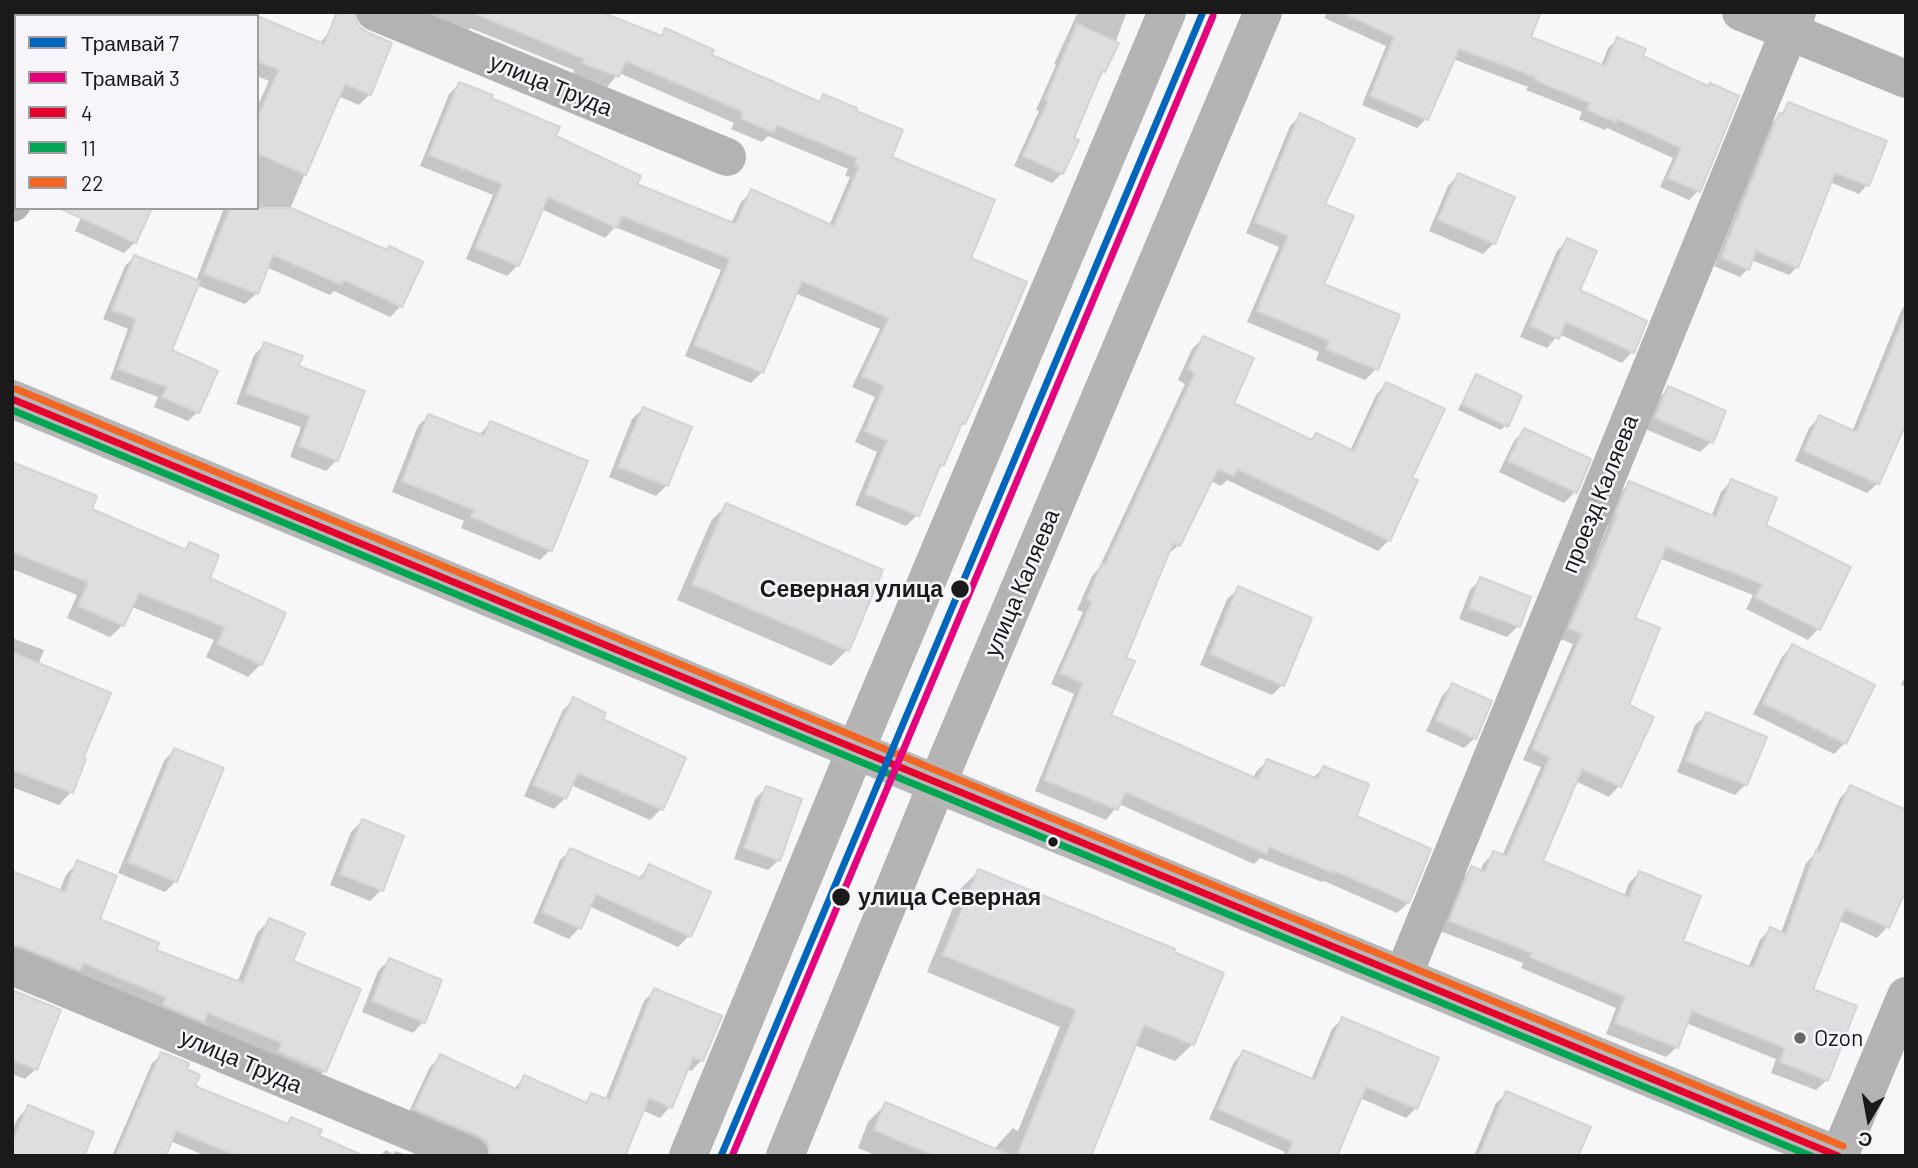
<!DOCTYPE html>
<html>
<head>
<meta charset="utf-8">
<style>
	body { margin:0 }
	#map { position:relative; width:1918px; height:1168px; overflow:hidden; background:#f7f6f8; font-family:Barlow,sans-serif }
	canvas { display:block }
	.frame { position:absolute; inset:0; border:14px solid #1b1a1b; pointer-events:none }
	.legend { position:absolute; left:14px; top:14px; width:245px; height:196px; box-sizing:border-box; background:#f7f5f9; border:2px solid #9f9da0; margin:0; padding:9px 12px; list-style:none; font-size:21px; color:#1b1a1b }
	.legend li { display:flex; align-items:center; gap:14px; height:35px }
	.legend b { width:35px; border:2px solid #9f9da0 }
	.north { position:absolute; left:1834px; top:1084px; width:70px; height:70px; -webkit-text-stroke:5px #f7f5f9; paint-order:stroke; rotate:190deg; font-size:19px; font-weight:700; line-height:28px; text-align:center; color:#1b1a1b }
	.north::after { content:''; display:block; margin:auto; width:24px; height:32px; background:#1b1a1b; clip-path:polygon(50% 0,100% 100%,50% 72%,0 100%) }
</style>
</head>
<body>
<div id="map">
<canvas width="1918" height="1168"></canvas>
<div class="frame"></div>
<ul class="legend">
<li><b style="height:9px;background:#0065bd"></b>Трамвай 7</li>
<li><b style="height:9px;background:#e5007d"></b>Трамвай 3</li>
<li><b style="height:9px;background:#e4002b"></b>4</li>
<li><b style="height:9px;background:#00a651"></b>11</li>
<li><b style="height:9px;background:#f26522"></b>22</li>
</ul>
<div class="north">С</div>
</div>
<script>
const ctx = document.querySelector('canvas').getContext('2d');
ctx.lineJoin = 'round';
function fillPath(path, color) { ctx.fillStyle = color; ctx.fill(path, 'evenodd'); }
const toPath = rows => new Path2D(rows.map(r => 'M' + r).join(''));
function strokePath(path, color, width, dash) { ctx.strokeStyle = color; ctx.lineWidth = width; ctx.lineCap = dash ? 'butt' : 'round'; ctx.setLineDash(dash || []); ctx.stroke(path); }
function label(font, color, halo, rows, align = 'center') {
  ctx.font = font + ' Barlow,sans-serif'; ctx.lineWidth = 5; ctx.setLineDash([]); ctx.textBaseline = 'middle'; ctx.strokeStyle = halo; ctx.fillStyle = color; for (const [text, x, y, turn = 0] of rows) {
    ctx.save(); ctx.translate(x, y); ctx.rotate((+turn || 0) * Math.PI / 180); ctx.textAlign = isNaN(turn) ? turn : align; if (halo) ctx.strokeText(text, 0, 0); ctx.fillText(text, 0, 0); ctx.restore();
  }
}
fillPath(toPath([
	[193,12,244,12,252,16,192,16],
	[427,12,597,12,659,37,666,30,709,56,817,103,824,96,853,112,969,259,963,423,957,429,942,464,936,470,917,515,906,526,855,505,877,452,855,442,875,397,852,387,880,329,795,293,762,372,751,383,685,356,721,270,615,227,605,238,541,209,518,265,507,276,466,259,493,195,420,166,449,94,459,84,635,185,731,224,741,202,752,191,829,226,850,177,845,176,848,169,768,136,762,142,731,129,734,123,619,73,607,87,573,73,574,70,470,28,461,37,423,23],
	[1078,12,1127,12,1104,71,1098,78,1072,139,1062,173,1052,183,1014,166,1039,111,1036,110,1056,65,1054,64],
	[1327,12,1539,12,1529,38,1601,66,1608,48,1618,39,1641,56,1708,87,1698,191,1689,200,1660,187,1673,158,1607,128,1605,130,1579,119,1582,112,1526,90,1528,87,1453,59,1426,119,1417,128,1362,105,1386,46,1324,18],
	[257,18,319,44,331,30,370,94,359,105,338,96,290,209,401,306,390,317,334,291,330,295,266,267,256,294,245,304,196,285,170,351,198,412,188,421,154,407,158,397,110,379,128,329,103,319,125,266,134,257,196,281,224,208,257,208,257,107,269,81,257,76],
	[12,20,16,22,16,54,12,62],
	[1789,105,1867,185,1859,194,1830,182,1797,267,1789,275,1751,260,1748,269,1740,277,1714,266,1772,123],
	[1300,116,1323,204,1322,285,1376,369,1365,380,1316,360,1319,352,1247,322,1279,247,1246,233,1290,126],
	[1458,175,1494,243,1483,254,1429,231,1448,186],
	[85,208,135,242,124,253,75,231],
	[1568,240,1578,291,1632,352,1622,363,1559,334,1547,348,1520,337,1557,251],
	[1906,305,1906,421,1878,483,1867,493,1795,461,1809,428,1820,417,1852,432,1902,309],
	[1203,338,1232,404,1310,441,1316,435,1350,451,1376,395,1386,384,1410,479,1389,540,1378,551,1227,480,1221,486,1211,481,1179,545,1167,555,1124,659,1109,716,1253,779,1256,772,1267,761,1312,779,1323,768,1355,817,1429,850,1408,903,1397,913,1324,881,1322,882,1260,858,1254,864,1119,804,1106,820,1035,791,1074,694,1051,684,1083,612,1077,610,1092,576,1099,568,1185,384,1178,380,1192,349],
	[265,344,297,367,337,460,326,471,290,457,301,427,236,404,254,355],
	[1477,376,1506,425,1501,430,1458,410,1472,381],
	[1669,388,1711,442,1700,452,1645,429,1658,399],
	[643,409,667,485,656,496,609,477,632,419],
	[428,416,479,435,490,423,550,550,540,560,461,528,464,521,392,492,418,426],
	[1524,430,1589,460,1575,492,1564,503,1499,472,1514,441],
	[12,464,89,510,183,551,189,544,208,579,284,614,261,664,248,677,206,657,214,640,132,607,123,625,110,637,67,618,77,595,12,569],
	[1731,481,1764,526,1849,568,1818,629,1808,640,1746,609,1753,595,1659,558,1633,619,1627,706,1652,718,1619,786,1609,797,1575,781,1540,862,1624,896,1629,883,1639,873,1681,942,1748,968,1760,940,1770,929,1781,933,1806,863,1814,855,1840,798,1850,788,1887,927,1877,938,1840,921,1811,990,1827,1080,1816,1090,1771,1073,1776,1059,1686,1023,1677,1047,1666,1057,1606,1034,1616,1008,1521,968,1523,963,1440,931,1461,879,1472,868,1480,872,1483,864,1494,853,1502,856,1541,767,1523,760,1573,644,1560,639,1608,526,1606,526,1619,494,1629,483,1711,517,1721,492],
	[727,505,847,650,831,666,677,600,711,521],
	[1481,579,1518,626,1507,637,1459,619,1470,590],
	[1238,589,1282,685,1272,695,1200,665,1227,599],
	[12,638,44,650,38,665,83,761,71,792,59,805,12,787],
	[1792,646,1845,743,1834,754,1753,714,1782,657],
	[1906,674,1906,687,1901,685],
	[1452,685,1475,738,1464,748,1426,731,1442,696],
	[573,700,600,720,684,759,661,809,650,820,571,785,565,798,554,809,524,796,563,710],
	[1706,715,1746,784,1735,795,1677,772,1695,725],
	[174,750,176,881,165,892,118,873,164,761],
	[766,788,779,860,768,870,734,859,755,799],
	[362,821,381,890,370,901,330,885,351,832],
	[571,850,638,879,650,866,689,936,678,947,589,906,579,928,569,939,533,923,560,860],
	[78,862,98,920,154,951,237,983,257,933,270,920,291,962,324,1071,312,1083,12,959,12,873,59,892,66,875],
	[979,871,1193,1044,1175,1061,1134,1045,1089,1156,877,1156,858,1148,868,1122,886,1104,993,1150,1013,1128,1018,1131,1060,1027,927,972,961,888],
	[389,960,423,1022,413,1033,362,1012,378,971],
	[655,990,702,1060,691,1071,686,1069,670,1107,660,1118,642,1110,502,1156,440,1130,405,1120,430,1067,441,1056,513,1090,525,1077,584,1103,592,1095,605,1100,644,1001],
	[1342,1019,1416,1108,1406,1118,1360,1098,1335,1156,1283,1156,1285,1152,1209,1119,1234,1062,1243,1052,1311,1080,1332,1029],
	[12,1025,36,1069,25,1079,12,1074],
	[162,1054,184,1070,193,1087,286,1125,291,1119,309,1156,206,1156,170,1141,164,1156,112,1156,152,1063],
	[1507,1093,1576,1156,1474,1156,1496,1103],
	[28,1107,12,1156,12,1131,18,1118],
	[386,1150,393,1154,396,1151,408,1156,380,1156]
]), '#0003');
const building = toPath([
	[337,12,354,12,358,26,367,32,392,43,371,95,345,84,306,175,257,153,257,118,279,70,257,61,257,16,324,44,337,12],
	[471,12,601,12,662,36,665,28,714,50,712,55,820,102,823,94,857,108,856,111,903,130,892,157,995,200,971,258,1027,282,981,389,965,424,962,423,944,465,941,464,919,516,865,494,887,441,865,431,884,386,862,376,889,318,802,281,763,373,694,345,730,259,622,216,617,228,548,197,519,266,475,248,502,184,429,155,459,82,493,95,491,98,560,127,556,136,641,176,637,184,736,224,751,189,834,226,859,167,855,165,857,158,777,125,774,133,741,118,743,112,626,61,619,77,582,63,584,59,471,12],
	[1341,12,1541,12,1531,37,1605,66,1617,37,1646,49,1643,56,1708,86,1710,83,1739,96,1700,192,1668,178,1681,148,1617,119,1616,122,1587,110,1590,103,1534,80,1536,77,1459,49,1428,120,1370,96,1394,37,1341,12],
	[1077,24,1119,43,1105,72,1102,71,1074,138,1079,140,1063,174,1023,156,1048,101,1045,100,1077,24],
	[1788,102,1887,141,1869,186,1835,173,1798,268,1756,251,1749,270,1721,258,1779,113,1783,115,1788,102],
	[1300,113,1355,139,1325,204,1354,216,1324,284,1400,315,1378,370,1326,349,1329,341,1257,311,1288,236,1255,222,1300,113],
	[1458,173,1515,197,1495,244,1438,220,1458,173],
	[59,208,152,208,136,243,59,208],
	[230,208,291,208,387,250,389,246,423,262,402,307,344,280,342,285,273,255,258,294,204,274,230,208],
	[1567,238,1597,251,1580,290,1647,321,1634,353,1566,322,1559,339,1530,326,1567,238],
	[134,255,200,281,172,350,218,371,199,413,162,397,167,387,118,369,136,319,112,310,134,255],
	[1905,315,1906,424,1879,484,1804,451,1819,415,1857,432,1905,315],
	[1203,336,1254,358,1234,403,1312,440,1316,433,1354,451,1386,382,1445,409,1412,478,1418,480,1390,541,1237,469,1234,476,1218,469,1180,546,1173,543,1126,658,1135,661,1111,715,1258,779,1267,759,1318,779,1323,766,1369,784,1357,816,1431,849,1409,903,1335,871,1334,873,1269,847,1267,854,1125,792,1118,810,1044,780,1083,683,1060,673,1092,602,1087,599,1102,563,1105,565,1195,373,1188,369,1203,336],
	[264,342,303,356,299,366,365,391,338,461,299,446,310,416,246,393,264,342],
	[1476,374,1522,396,1508,427,1462,404,1476,374],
	[1668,386,1726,411,1713,443,1655,418,1668,386],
	[643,407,692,427,668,486,618,467,643,407],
	[428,414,484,436,490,421,588,461,552,551,471,517,474,510,402,481,428,414],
	[1524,428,1591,459,1577,493,1508,461,1524,428],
	[12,462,97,496,92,509,186,550,189,542,219,555,210,578,286,613,262,665,217,644,225,627,139,593,124,626,78,606,88,582,12,552,12,462],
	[1731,479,1777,498,1766,525,1851,567,1820,630,1755,598,1762,584,1666,547,1635,618,1660,628,1629,705,1654,717,1621,787,1582,769,1543,861,1629,897,1639,871,1701,896,1683,941,1753,968,1770,927,1786,934,1816,850,1820,852,1850,785,1906,810,1906,890,1889,928,1845,909,1813,989,1857,1006,1828,1081,1780,1062,1785,1048,1692,1011,1678,1048,1615,1023,1625,997,1530,957,1532,953,1449,921,1471,866,1485,872,1493,851,1507,856,1550,757,1532,749,1582,634,1569,628,1617,516,1615,515,1629,481,1716,517,1731,479],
	[726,503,883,570,849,651,692,584,726,503],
	[1480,577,1531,597,1520,627,1469,608,1480,577],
	[1238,586,1312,618,1284,686,1210,654,1238,586],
	[1792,644,1875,685,1846,744,1763,703,1792,644],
	[12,652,111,693,83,759,86,759,73,793,12,770,12,652],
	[1452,683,1492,701,1476,739,1436,720,1452,683],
	[573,697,606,713,603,719,686,758,663,810,578,773,566,799,533,785,573,697],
	[1706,712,1767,737,1747,785,1686,761,1706,712],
	[174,748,224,768,177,882,128,862,174,748],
	[766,786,802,799,780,861,744,848,766,786],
	[362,819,404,836,383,891,340,874,362,819],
	[570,848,642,879,649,864,711,892,691,937,596,894,581,929,542,912,570,848],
	[77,860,117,876,100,919,159,943,156,950,243,983,269,918,305,933,293,961,361,989,326,1072,278,1051,282,1043,208,1013,204,1022,163,1005,166,997,83,963,80,970,20,946,12,945,12,871,65,892,77,860],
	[978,869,1175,949,1174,952,1224,973,1194,1045,1144,1025,1091,1156,1017,1156,1076,1010,943,955,978,869],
	[389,958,442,980,425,1023,372,1001,389,958],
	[654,988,722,1016,703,1061,693,1057,672,1108,649,1098,625,1156,491,1156,488,1143,479,1136,414,1109,440,1054,518,1090,524,1075,587,1103,591,1093,610,1100,654,988],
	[12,990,61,1010,37,1070,12,1060,12,990],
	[1342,1017,1439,1058,1417,1109,1366,1087,1337,1156,1287,1156,1293,1142,1218,1109,1243,1050,1315,1080,1342,1017],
	[161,1052,189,1063,187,1069,200,1075,195,1086,288,1124,291,1117,322,1130,319,1136,364,1156,238,1156,176,1131,166,1156,116,1156,161,1052],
	[1506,1091,1591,1127,1578,1156,1479,1156,1506,1091],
	[885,1102,1012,1156,935,1156,874,1130,885,1102],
	[28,1105,94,1132,84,1156,12,1156,12,1143,28,1105]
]);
fillPath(building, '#dedddf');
strokePath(building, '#d4d3d5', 2);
strokePath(toPath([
	[375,12,727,157],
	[1741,12,1906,79],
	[89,16,90,12],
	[12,203,16,194],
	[12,966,470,1156],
	[1403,976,1797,12],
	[688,1156,856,749,1167,12],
	[785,1156,937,784,1263,12],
	[1839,1156,1906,996]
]), '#b3b3b3', 38);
strokePath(toPath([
	[12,399,937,784,1839,1156]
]), '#b6b6b7', 38);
strokePath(toPath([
	[12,399,1838,1156]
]), '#e4002b', 7);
strokePath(toPath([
	[12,410,1811,1156]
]), '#00a651', 7);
strokePath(toPath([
	[16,389,1843,1146]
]), '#f26522', 7);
strokePath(toPath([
	[721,1156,1203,12]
]), '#0065bd', 7);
strokePath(toPath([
	[732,1156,1213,16]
]), '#e5007d', 7);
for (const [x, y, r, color] of [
	[960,589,10,"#1b1a1b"],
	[1053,842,6,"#1b1a1b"],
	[841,897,10,"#1b1a1b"],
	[1800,1038,7,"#686768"]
]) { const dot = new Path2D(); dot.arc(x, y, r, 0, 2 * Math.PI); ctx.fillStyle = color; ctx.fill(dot); strokePath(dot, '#f7f5f9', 2.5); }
label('23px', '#1b1a1b', '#f7f5f9', [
	["улица Труда",551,85,22],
	["проезд Каляева",1600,494,-68],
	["улица Каляева",1022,583,-67],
	["улица Труда",241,1061,23]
]);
label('bold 23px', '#1b1a1b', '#f7f5f9', [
	["Северная улица",943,589],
	["улица Северная",858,897,"left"]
], 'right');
label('23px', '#1b1a1b', '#f7f5f9', [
	["Ozon",1814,1038]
], 'left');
</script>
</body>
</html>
